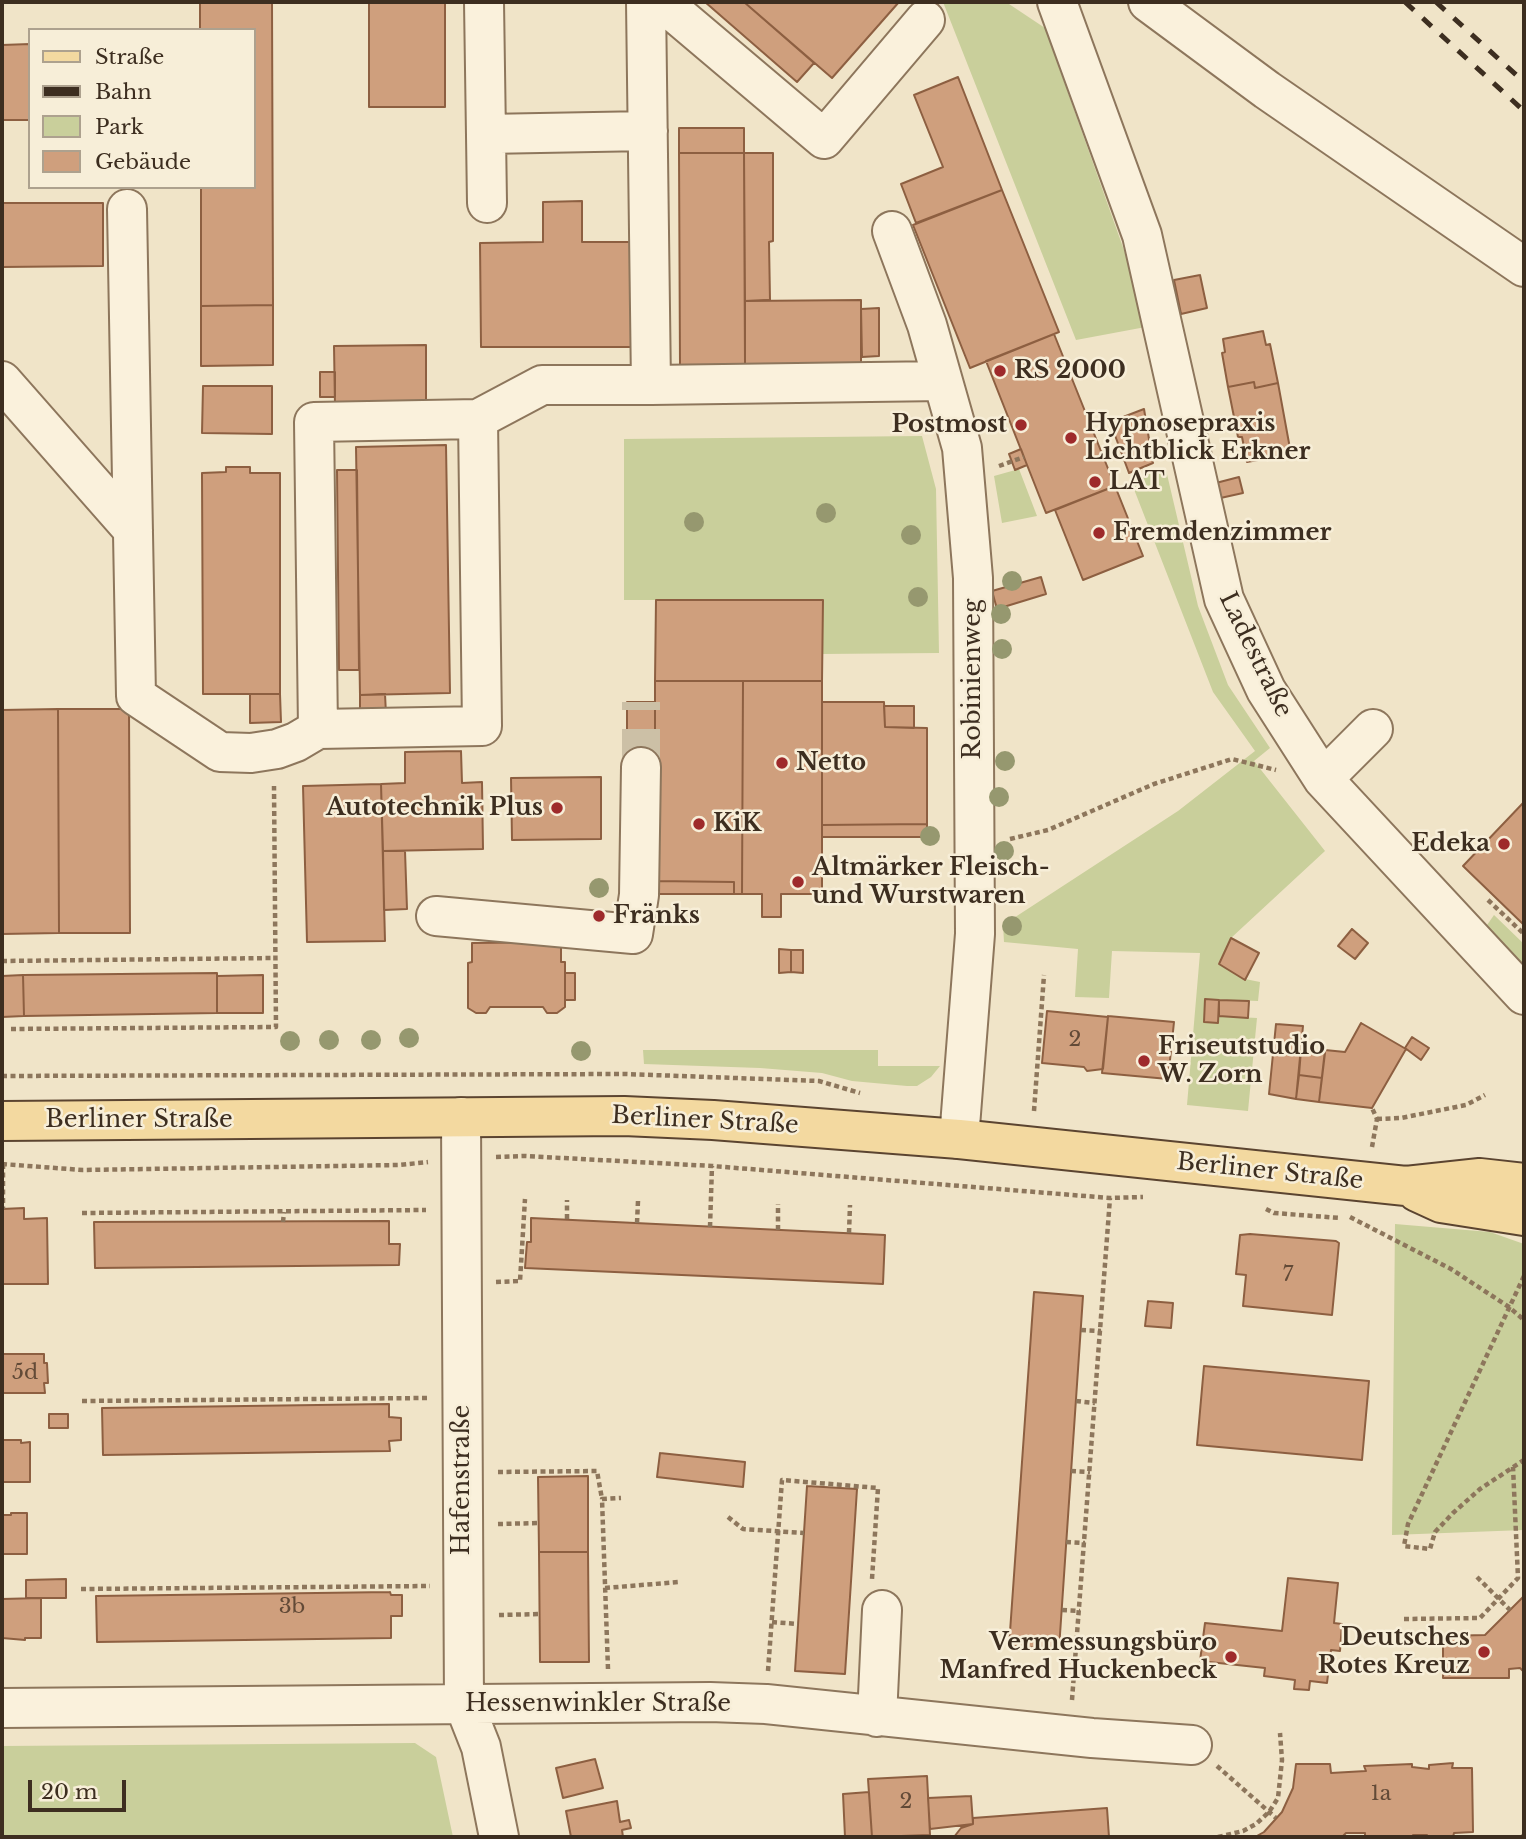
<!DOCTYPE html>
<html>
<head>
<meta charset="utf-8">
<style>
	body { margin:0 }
	#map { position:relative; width:1526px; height:1839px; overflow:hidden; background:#f0e4c8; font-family:"Libre Baskerville",serif }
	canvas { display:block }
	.frame { position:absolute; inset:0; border:4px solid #3d2e20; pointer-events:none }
	.legend { position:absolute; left:28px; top:28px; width:228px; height:161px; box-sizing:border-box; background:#f7eed8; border:2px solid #ada18e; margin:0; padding:9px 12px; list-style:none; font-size:21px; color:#3d2e20 }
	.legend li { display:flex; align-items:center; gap:14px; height:35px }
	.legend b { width:35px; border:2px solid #ada18e }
	.scale { position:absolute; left:28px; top:1780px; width:98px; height:32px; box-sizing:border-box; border:4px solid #3d2e20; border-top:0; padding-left:9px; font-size:21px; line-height:24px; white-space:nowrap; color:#3d2e20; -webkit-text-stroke:5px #f7eed8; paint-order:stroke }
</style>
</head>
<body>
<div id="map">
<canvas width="1526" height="1839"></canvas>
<div class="frame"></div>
<ul class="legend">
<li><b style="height:9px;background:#f3d9a0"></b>Straße</li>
<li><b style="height:9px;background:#3d2e20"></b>Bahn</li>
<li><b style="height:19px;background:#c9cf9b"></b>Park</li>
<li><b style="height:19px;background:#cf9f7d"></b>Gebäude</li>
</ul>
<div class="scale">20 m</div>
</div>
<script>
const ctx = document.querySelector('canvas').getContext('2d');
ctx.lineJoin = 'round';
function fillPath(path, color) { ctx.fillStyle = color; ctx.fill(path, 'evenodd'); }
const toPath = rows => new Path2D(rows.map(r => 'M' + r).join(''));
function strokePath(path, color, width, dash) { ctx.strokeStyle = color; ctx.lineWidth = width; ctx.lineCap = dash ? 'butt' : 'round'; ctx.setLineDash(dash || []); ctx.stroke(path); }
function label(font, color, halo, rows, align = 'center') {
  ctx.font = font + ' "Libre Baskerville",serif'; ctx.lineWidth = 5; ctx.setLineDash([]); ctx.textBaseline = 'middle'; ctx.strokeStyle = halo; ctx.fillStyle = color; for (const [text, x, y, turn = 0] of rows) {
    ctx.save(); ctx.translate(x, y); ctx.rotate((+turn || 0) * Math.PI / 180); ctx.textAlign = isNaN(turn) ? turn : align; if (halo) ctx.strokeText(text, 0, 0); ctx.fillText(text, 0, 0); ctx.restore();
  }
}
fillPath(toPath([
	[943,2,1006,2,1045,28,1151,326,1076,340],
	[922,436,936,489,939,653,822,654,822,600,624,600,624,439],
	[1019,469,1037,516,1002,523,994,476],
	[1166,470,1198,606,1228,685,1270,748,1254,761,1325,851,1231,938,1218,964,1245,979,1260,982,1258,1001,1205,999,1204,1022,1218,1023,1219,1016,1257,1018,1248,1111,1187,1105,1200,953,1112,951,1109,998,1075,997,1078,949,1004,942,1003,925,1178,811,1255,751,1213,692,1130,479],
	[1494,915,1524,944,1524,965,1487,925],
	[643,1050,878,1050,878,1066,940,1066,931,1077,917,1086,907,1086,852,1081,822,1073,760,1068,644,1064],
	[1395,1224,1490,1232,1524,1244,1524,1530,1392,1535],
	[415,1743,436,1757,453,1837,2,1837,2,1746]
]), '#c9cf9b');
const building = toPath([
	[200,2,272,2,273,305,201,306,201,187,254,187,254,30,200,30,200,2],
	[369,2,445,2,445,107,369,107,369,2],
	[705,2,744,2,814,63,797,82,705,2],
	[744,2,899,2,832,78,744,2],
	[30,44,30,120,2,120,2,45,30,44],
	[958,77,1002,190,916,223,901,184,943,167,914,95,958,77],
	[679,128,744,128,744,153,679,153,679,128],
	[679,153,744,153,745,365,680,366,679,153],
	[744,153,773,153,773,241,769,242,770,300,745,301,744,153],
	[1002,190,1059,332,970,368,913,225,1002,190],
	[582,201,582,242,631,242,631,347,481,347,480,243,543,242,543,202,582,201],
	[2,203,103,203,103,266,2,267,2,203],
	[1200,275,1207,308,1181,314,1174,280,1200,275],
	[861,300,861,364,745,365,745,301,861,300],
	[273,305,273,365,201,366,201,306,273,305],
	[879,308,879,356,862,357,861,309,879,308],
	[1263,331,1266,345,1270,344,1278,383,1255,388,1254,382,1228,387,1222,353,1225,352,1223,339,1263,331],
	[1054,334,1115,486,1046,513,986,361,1054,334],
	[426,345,426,405,335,406,334,346,426,345],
	[320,372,335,372,335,397,320,397,320,372],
	[1254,382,1255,388,1278,383,1291,454,1247,462,1242,437,1238,437,1228,387,1254,382],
	[203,386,272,386,272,434,202,433,203,386],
	[1144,409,1153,463,1129,473,1110,422,1144,409],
	[446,445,450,693,360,695,356,447,446,445],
	[1021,449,1027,465,1015,470,1009,454,1021,449],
	[226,467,250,467,250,473,280,473,280,694,203,694,202,473,226,472,226,467],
	[337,470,357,470,359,670,339,670,337,470],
	[1239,477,1243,493,1216,499,1212,484,1239,477],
	[1115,486,1143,556,1083,580,1055,510,1115,486],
	[1041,577,1046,594,997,609,992,591,1041,577],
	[656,600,823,600,822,681,655,681,656,600],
	[655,681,743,681,742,894,734,894,734,882,655,881,655,681],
	[743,681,822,681,822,894,781,894,781,917,762,917,762,894,742,894,743,681],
	[250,694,280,694,281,722,250,723,250,694],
	[385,694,386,714,360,715,360,695,385,694],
	[627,702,655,702,655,768,627,767,627,702],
	[822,702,884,702,885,727,927,728,927,824,822,825,822,702],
	[884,706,914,706,914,728,885,727,884,706],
	[58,709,59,933,2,934,2,710,58,709],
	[58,709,129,709,130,933,59,933,58,709],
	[461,751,462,783,482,782,483,849,383,851,381,784,405,783,405,752,461,751],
	[601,777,601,839,512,840,511,778,601,777],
	[381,784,385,941,307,942,303,786,381,784],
	[1524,802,1524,925,1463,866,1524,802],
	[927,824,927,837,822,837,822,825,927,824],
	[383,851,405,851,407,909,384,910,383,851],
	[655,881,734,882,734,894,655,894,655,881],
	[1352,929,1368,943,1355,959,1338,946,1352,929],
	[1231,938,1259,953,1245,980,1219,964,1231,938],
	[561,942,561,962,565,962,565,1007,557,1013,547,1013,543,1007,490,1007,486,1013,476,1013,468,1008,468,963,472,962,472,943,561,942],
	[779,949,791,950,791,972,779,973,779,949],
	[791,950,803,950,803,973,791,972,791,950],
	[217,973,217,1013,24,1016,23,975,217,973],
	[565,973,575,973,575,1000,565,1000,565,973],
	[23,975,24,1016,2,1017,2,976,23,975],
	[263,975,263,1013,217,1013,217,976,263,975],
	[1205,999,1219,1000,1218,1023,1204,1022,1205,999],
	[1219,1000,1249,1001,1248,1018,1219,1016,1219,1000],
	[1047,1011,1108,1017,1103,1069,1087,1071,1084,1067,1042,1063,1047,1011],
	[1108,1016,1174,1022,1168,1079,1102,1073,1108,1016],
	[1361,1023,1406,1049,1372,1108,1319,1102,1325,1050,1345,1052,1361,1023],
	[1276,1024,1303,1026,1296,1099,1269,1094,1276,1024],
	[1412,1037,1429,1048,1421,1060,1405,1048,1412,1037],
	[1301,1050,1325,1053,1322,1078,1299,1075,1301,1050],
	[1299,1075,1322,1078,1319,1102,1296,1099,1299,1075],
	[24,1208,24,1219,47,1218,48,1284,2,1284,2,1209,24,1208],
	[531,1218,885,1235,883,1284,525,1268,527,1242,531,1242,531,1218],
	[389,1221,389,1244,400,1244,399,1265,95,1268,94,1222,389,1221],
	[1250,1234,1336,1241,1339,1243,1332,1315,1243,1306,1246,1275,1236,1274,1240,1235,1250,1234],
	[1034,1292,1083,1296,1059,1649,1009,1646,1034,1292],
	[1148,1301,1173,1303,1171,1328,1145,1326,1148,1301],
	[2,1354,44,1354,44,1363,47,1363,48,1383,44,1383,45,1393,2,1393,2,1354],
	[1204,1366,1369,1381,1362,1460,1197,1445,1204,1366],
	[389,1404,389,1417,401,1418,401,1440,389,1441,390,1451,103,1455,102,1408,389,1404],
	[49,1414,68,1414,68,1428,49,1428,49,1414],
	[2,1440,21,1440,21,1443,30,1442,30,1482,2,1482,2,1440],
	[660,1453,745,1462,743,1487,657,1477,660,1453],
	[588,1476,588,1552,539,1552,538,1477,588,1476],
	[807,1486,857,1489,845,1674,795,1671,807,1486],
	[2,1512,2,1515,11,1515,11,1513,27,1513,27,1554,2,1554,2,1512],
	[539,1552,588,1552,589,1662,540,1662,539,1552],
	[1288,1578,1338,1583,1334,1623,1342,1624,1340,1651,1331,1650,1327,1683,1310,1681,1309,1690,1294,1689,1295,1680,1264,1676,1265,1668,1200,1661,1205,1623,1282,1631,1288,1578],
	[66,1579,66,1598,26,1598,26,1580,66,1579],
	[390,1592,391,1595,402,1595,402,1616,391,1616,391,1638,97,1642,96,1596,390,1592],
	[1524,1596,1524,1672,1520,1668,1509,1669,1509,1678,1443,1678,1443,1636,1485,1635,1524,1596],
	[41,1598,41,1638,25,1638,25,1640,2,1638,2,1599,41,1598],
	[595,1759,603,1788,563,1798,556,1768,595,1759],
	[1453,1763,1452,1768,1472,1768,1473,1832,1454,1833,1453,1837,1428,1837,1427,1835,1413,1835,1412,1837,1365,1837,1365,1833,1346,1833,1342,1837,1255,1837,1264,1832,1282,1812,1293,1788,1296,1764,1330,1764,1331,1773,1366,1771,1364,1766,1412,1764,1412,1767,1429,1769,1429,1765,1453,1763],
	[927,1776,930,1835,872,1837,868,1779,927,1776],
	[869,1792,872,1837,845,1837,843,1794,869,1792],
	[971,1796,973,1824,930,1829,928,1798,971,1796],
	[617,1801,620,1822,629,1820,631,1828,622,1830,623,1837,571,1837,566,1811,617,1801],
	[1107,1808,1109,1837,954,1837,961,1828,973,1824,973,1818,1107,1808]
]);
fillPath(building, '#cf9f7d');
strokePath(building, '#8d5f41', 2);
strokePath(toPath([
	[641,767,641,702]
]), '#ccc0a6', 38, [38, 19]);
const minor = toPath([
	[484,2,487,203],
	[646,2,651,385,943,381],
	[662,2,824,139,925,20],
	[1057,2,1142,235,1224,599,1266,690,1323,779,1524,995],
	[1148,2,1267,90,1524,267],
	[486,134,648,131],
	[127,209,136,696,220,752,251,753,277,749,296,742,318,729],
	[892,231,927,325,962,448,973,578,975,934,959,1139],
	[2,381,133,530],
	[478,419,482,726,318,729,314,422,478,419],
	[478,419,542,385,651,385],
	[1323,779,1373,729],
	[436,916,633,934,639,895,641,767],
	[461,1117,464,1704,481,1747,499,1837],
	[2,1708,710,1702,766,1704,1092,1738,1192,1745],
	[877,1717,882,1610]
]);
const major = toPath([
	[2,1121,624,1116,713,1120,959,1139,1406,1186,1480,1178,1524,1183],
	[1417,1192,1441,1203,1524,1216]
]);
strokePath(minor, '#8d765c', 42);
strokePath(major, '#5b4430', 42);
strokePath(toPath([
	[999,466,1024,457],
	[1010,839,1048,830,1154,784,1232,759,1276,770],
	[1488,900,1524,934],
	[2,961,276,958],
	[11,1029,276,1027,274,786],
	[2,1076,625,1074,819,1081,860,1093],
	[1034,1111,1044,975],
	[1377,1119,1401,1118,1466,1105,1485,1095],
	[1372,1147,1377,1119,1372,1108],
	[496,1157,525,1156,712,1166,1110,1198,1143,1197],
	[2,1164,83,1170,399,1165,428,1162],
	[3,1164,3,1209],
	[1266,1209,1274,1213,1340,1218],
	[82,1213,426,1210],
	[1350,1217,1451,1269,1509,1307,1524,1320],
	[567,1219,567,1200],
	[283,1222,284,1212],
	[637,1223,638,1201],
	[710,1227,712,1166],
	[778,1230,778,1204],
	[849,1233,850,1205],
	[1524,1276,1408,1524,1404,1546,1430,1549,1435,1532,1453,1513,1480,1489,1524,1460],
	[496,1282,520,1281,525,1199],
	[1081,1330,1101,1331],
	[82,1401,427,1398],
	[1076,1401,1095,1403],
	[1071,1471,1090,1472],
	[498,1472,597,1471,602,1499],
	[728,1517,743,1529,804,1533],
	[498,1524,539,1523],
	[1066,1542,1085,1543],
	[1477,1577,1510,1610],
	[605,1588,679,1582],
	[81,1589,430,1586],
	[1062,1610,1080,1611],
	[499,1615,540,1614],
	[1404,1619,1480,1618,1518,1578,1513,1467],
	[772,1622,798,1624],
	[608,1669,602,1499,621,1498],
	[768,1671,782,1480,878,1488,872,1579],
	[1072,1700,1110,1198],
	[1217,1766,1276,1818],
	[1218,1837,1243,1831,1256,1824,1269,1812,1278,1798,1282,1760,1280,1733],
	[1522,1837,1524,1835]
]), '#8d765c', 4.5, [5, 3.5]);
strokePath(minor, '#faf1dc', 38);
strokePath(major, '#f3d9a0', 38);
strokePath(toPath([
	[1405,2,1524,111],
	[1436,2,1524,82]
]), '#3d2e20', 5, [12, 12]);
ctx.fillStyle = '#96986f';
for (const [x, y] of [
	[826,513],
	[694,522],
	[911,535],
	[1012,581],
	[918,597],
	[1001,614],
	[1002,649],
	[1005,761],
	[999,797],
	[930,836],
	[1004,851],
	[599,888],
	[1012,926],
	[409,1038],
	[329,1040],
	[371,1040],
	[290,1041],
	[581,1051]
]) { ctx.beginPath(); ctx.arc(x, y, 10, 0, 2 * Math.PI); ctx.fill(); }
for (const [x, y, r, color] of [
	[1000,371,7,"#9e2a2b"],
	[1021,425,7,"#9e2a2b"],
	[1071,438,7,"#9e2a2b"],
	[1095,482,7,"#9e2a2b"],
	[1099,533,7,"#9e2a2b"],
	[782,763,7,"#9e2a2b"],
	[557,808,7,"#9e2a2b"],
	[699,824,7,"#9e2a2b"],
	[1504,844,7,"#9e2a2b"],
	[798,882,7,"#9e2a2b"],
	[599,916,7,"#9e2a2b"],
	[1144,1061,7,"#9e2a2b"],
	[1484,1652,7,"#9e2a2b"],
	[1231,1657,7,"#9e2a2b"]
]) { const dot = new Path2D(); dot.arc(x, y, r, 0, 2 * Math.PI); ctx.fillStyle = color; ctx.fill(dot); strokePath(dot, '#f7eed8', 2.5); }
label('21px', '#624a37', null, [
	["2",1075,1040],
	["7",1288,1275],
	["5d",25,1373],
	["3b",292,1607],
	["1a",1381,1794],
	["2",906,1802]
]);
label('bold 24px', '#3d2e20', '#f7eed8', [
	["RS 2000",1014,371],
	["Hypnosepraxis",1085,424],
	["Lichtblick Erkner",1085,452],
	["Postmost",1007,425,"right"],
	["LAT",1109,482],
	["Fremdenzimmer",1113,533],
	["Netto",796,763],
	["Autotechnik Plus",543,808,"right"],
	["KiK",713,824],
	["Edeka",1490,844,"right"],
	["Altmärker Fleisch-",812,868],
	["und Wurstwaren",812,896],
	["Fränks",613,916],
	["Friseutstudio",1158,1047],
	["W. Zorn",1158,1075],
	["Deutsches",1470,1638,"right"],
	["Rotes Kreuz",1470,1666,"right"],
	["Vermessungsbüro",1217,1643,"right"],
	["Manfred Huckenbeck",1217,1671,"right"]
], 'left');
label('24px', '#3d2e20', '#f7eed8', [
	["Ladestraße",1255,655,64],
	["Robinienweg",973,679,-90],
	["Berliner Straße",139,1120],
	["Berliner Straße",705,1121,3],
	["Berliner Straße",1270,1172,6],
	["Hafenstraße",462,1480,-90],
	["Hessenwinkler Straße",598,1704]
]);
</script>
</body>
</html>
